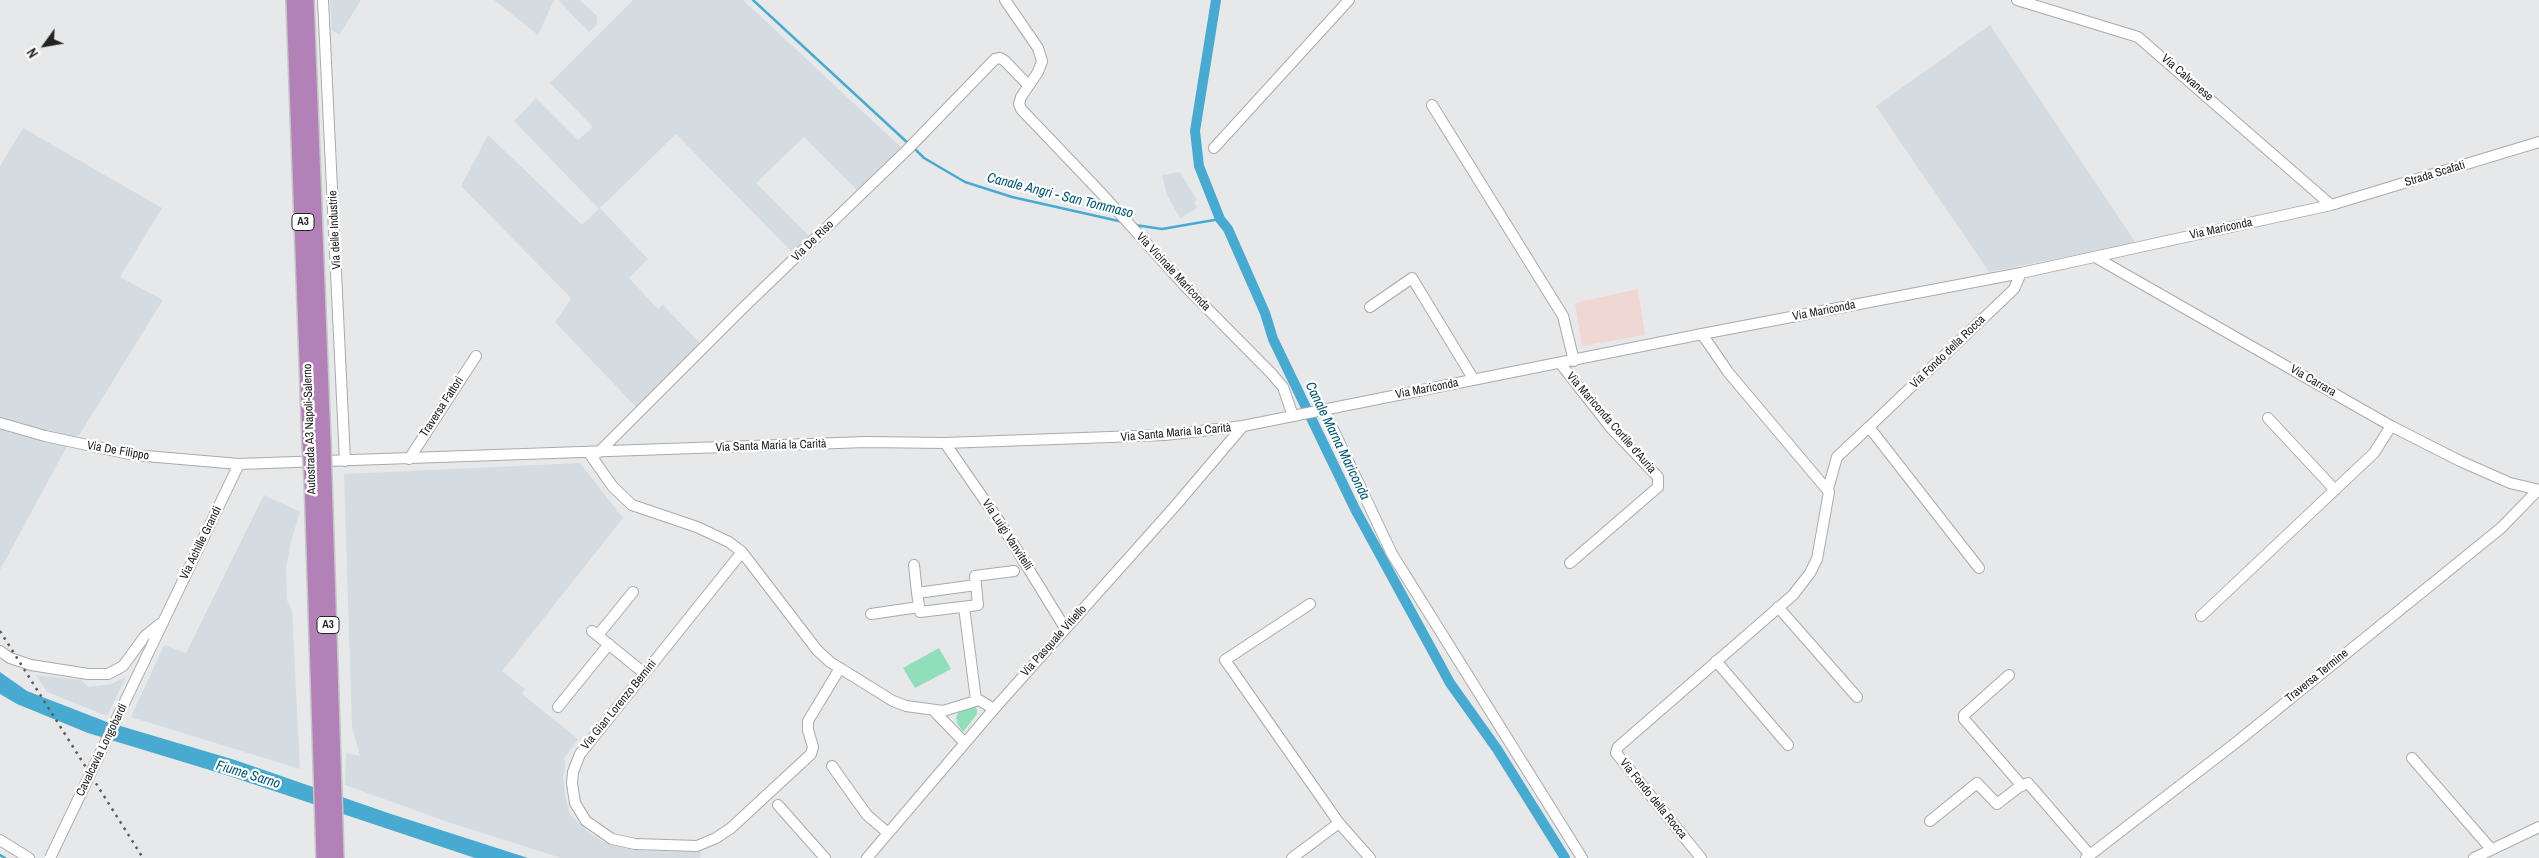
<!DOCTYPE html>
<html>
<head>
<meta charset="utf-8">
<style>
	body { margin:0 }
	#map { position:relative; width:2539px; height:858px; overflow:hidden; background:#e7e8e9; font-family:"Archivo Narrow",sans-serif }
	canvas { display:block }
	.north { position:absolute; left:20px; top:20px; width:50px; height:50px; -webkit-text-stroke:4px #fff; paint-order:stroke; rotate:238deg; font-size:14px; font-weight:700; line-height:20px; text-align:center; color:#232323 }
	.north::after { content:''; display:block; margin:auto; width:18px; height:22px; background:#232323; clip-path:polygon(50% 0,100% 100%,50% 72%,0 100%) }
</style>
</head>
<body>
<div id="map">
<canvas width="2539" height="858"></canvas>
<div class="north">N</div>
</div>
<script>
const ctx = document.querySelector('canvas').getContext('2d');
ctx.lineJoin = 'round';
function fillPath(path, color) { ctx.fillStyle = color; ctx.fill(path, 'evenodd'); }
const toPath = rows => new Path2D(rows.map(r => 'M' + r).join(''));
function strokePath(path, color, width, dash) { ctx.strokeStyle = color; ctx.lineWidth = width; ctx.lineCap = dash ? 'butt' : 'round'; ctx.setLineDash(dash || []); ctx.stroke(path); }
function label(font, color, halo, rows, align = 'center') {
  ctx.font = font + ' "Archivo Narrow",sans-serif'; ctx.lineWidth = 4.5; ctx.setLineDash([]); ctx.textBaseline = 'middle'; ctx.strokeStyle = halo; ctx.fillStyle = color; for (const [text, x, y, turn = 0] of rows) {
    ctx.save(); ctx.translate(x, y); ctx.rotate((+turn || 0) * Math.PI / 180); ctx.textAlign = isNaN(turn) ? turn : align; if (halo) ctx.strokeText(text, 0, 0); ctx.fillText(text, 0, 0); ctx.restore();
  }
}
fillPath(toPath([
	[330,0,361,0,339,35,332,30],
	[494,0,554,0,538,35],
	[558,0,580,0,597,16,597,25,589,32],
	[633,0,743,0,904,150,859,192,804,137,756,183,811,238,794,254,676,134,600,208,648,259,629,278,658,309,663,305,701,344,637,408,555,322,571,299,567,294,461,186,488,135,582,225,599,209,514,121,536,98,578,140,593,127,550,83],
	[1990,25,2136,243,1989,272,1876,106],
	[23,128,162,208,120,277,163,300,80,434,66,448,0,570,0,166],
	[1180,172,1197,200,1194,202,1197,208,1180,218,1167,195,1162,175],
	[580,463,623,518,502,671,525,689,522,694,578,739,563,760,566,761,563,778,565,796,570,814,589,833,604,842,623,848,644,851,701,852,700,858,561,858,448,822,345,785,346,753,360,756,352,727,344,474],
	[264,495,300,512,291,541,286,568,287,600,292,610,300,769,131,717,164,645,186,653],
	[36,675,81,680,88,687,111,684,126,677,107,716,47,692]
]), '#d4dce2');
fillPath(toPath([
	[1638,289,1645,335,1582,346,1575,303]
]), '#f1d7d3');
fillPath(toPath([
	[939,648,951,669,915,688,903,668],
	[974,706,977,709,977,714,963,732,957,723,956,717,960,710]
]), '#90deba');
fillPath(toPath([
	[0,672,27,691,107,722,235,760,391,814,528,858,475,858,226,775,88,733,17,704,0,694]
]), '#48aad1');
strokePath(toPath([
	[753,0,910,145],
	[914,148,924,158,965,182,1012,197,1123,222],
	[1135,225,1162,229,1220,219],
	[0,855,5,858]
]), '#48aad1', 2.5);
strokePath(toPath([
	[1216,0,1195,131,1199,166,1220,219,1228,229,1265,313,1273,339,1355,509,1450,683,1497,749,1565,858]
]), '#48aad1', 10);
const minor = toPath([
	[323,0,345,461],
	[1005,0,1038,48,1042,61,1038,72,1021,97,1019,104,1021,109,1103,195,1184,285,1271,373,1283,387,1293,416],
	[2017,0,2138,37,2331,205],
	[1432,105,1563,316,1574,361],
	[1214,148,1349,0],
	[2095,257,2391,426,2460,461,2510,483,2539,490],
	[1370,307,1412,278,1474,380],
	[1560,363,1611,428,1658,477,1658,487,1570,563],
	[1324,410,1392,554,1582,858],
	[2268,418,2335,490],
	[0,423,45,436,134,455,239,464,866,442,945,443,1165,435,1243,426,1702,334,2021,273,2331,205,2539,142],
	[945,443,999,521,1065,628],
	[589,453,613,487,632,505,697,527,729,542,742,552,817,650,830,662,893,701,906,706,943,711,979,700,994,709],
	[598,453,743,308,907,150,995,59,1000,58,1005,61,1028,85],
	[409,459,476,356],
	[1828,489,1837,457,1869,427],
	[742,552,580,754,573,772,572,783,575,803,586,821,612,839,635,844,697,846,716,838,731,828,811,754,813,747,808,730,808,721,840,668],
	[914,565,917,593],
	[1979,568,1869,427,2014,289,2021,273],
	[976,585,978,605,920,612,917,593,976,585],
	[976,585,975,576,1014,571],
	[1310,604,1225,660,1339,823,1370,858],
	[964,607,976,700],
	[1778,607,1857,697],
	[871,614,919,607],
	[2201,616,2374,453,2391,426],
	[592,631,644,673],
	[598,635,633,592],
	[154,641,239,464],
	[0,651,10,658,31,665,88,674,108,674,123,666,145,636,160,624],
	[1716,661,1788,745],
	[2009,675,1964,715,1964,719,2022,786],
	[558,707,609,644],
	[934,711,965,743],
	[2412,758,2491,849],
	[832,766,867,815,888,833],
	[778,805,825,858],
	[1930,821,1977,783,1997,804,2019,787,2028,783,2090,855],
	[0,840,29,858],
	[867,858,994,709,1176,505,1243,426],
	[1292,858,1339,823],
	[1701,858,1616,753,1618,747,1793,595,1810,573,1817,559,1829,492,1728,372,1702,334],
	[2086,858,2238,741,2501,528,2538,490],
	[2474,858,2539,827]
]);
const highway = toPath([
	[294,0,310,443],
	[306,0,323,443],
	[312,478,324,858],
	[324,478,336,858]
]);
strokePath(minor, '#a9aaab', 12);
strokePath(highway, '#c6c6c6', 18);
strokePath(minor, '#fff', 10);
strokePath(highway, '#b281b8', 15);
strokePath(toPath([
	[0,631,143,858]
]), '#595a5a', 2.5, [2.5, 5]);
const minorBridge = toPath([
	[50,858,154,641]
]);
const highwayBridge = toPath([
	[310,443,312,478],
	[323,443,324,478]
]);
strokePath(minorBridge, '#a9aaab', 12, []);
strokePath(highwayBridge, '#c6c6c6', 18, []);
strokePath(minorBridge, '#fff', 10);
strokePath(highwayBridge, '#b281b8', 15);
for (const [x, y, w] of [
	[303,222,22],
	[328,625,22]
]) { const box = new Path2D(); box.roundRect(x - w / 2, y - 8.5, w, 17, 4); ctx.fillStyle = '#fff'; ctx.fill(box); strokePath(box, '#232323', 1); }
label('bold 11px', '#232323', null, [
	["A3",303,222],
	["A3",328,625]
]);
label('12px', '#232323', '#fff', [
	["Via Calvanese",2187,78,41],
	["Strada Scafati",2435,174,-17],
	["Via Mariconda",2221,229,-12],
	["Via delle Industrie",335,230,-93],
	["Via De Riso",813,241,-44],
	["Via Vicinale Mariconda",1173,272,47],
	["Via Mariconda",1824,311,-11],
	["Via Fondo della Rocca",1948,352,-44],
	["Via Carrara",2313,381,30],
	["Via Mariconda",1427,389,-11],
	["Traversa Fattori",442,407,-57],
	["Via Mariconda Cortile d'Auria",1611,423,49],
	["Autostrada A3 Napoli-Salerno",310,429,-92],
	["Via Santa Maria la Carità",1176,433,-5],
	["Via Santa Maria la Carità",771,446,-2],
	["Via De Filippo",118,451,10],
	["Via Luigi Vanvitelli",1007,535,57],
	["Via Achille Grandi",201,543,-64],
	["Via Pasquale Vitiello",1054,641,-48],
	["Traversa Termine",2317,676,-39],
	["Via Gian Lorenzo Bernini",619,705,-51],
	["Cavalcavia Longobardi",102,750,-64],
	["Via Fondo della Rocca",1653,799,51]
]);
label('italic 14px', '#035772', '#fff', [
	["Canale Angri - San Tommaso",1060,196,14],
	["Canale Marna Mariconda",1337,441,64],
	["Fiume Sarno",248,775,17]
]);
</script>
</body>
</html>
